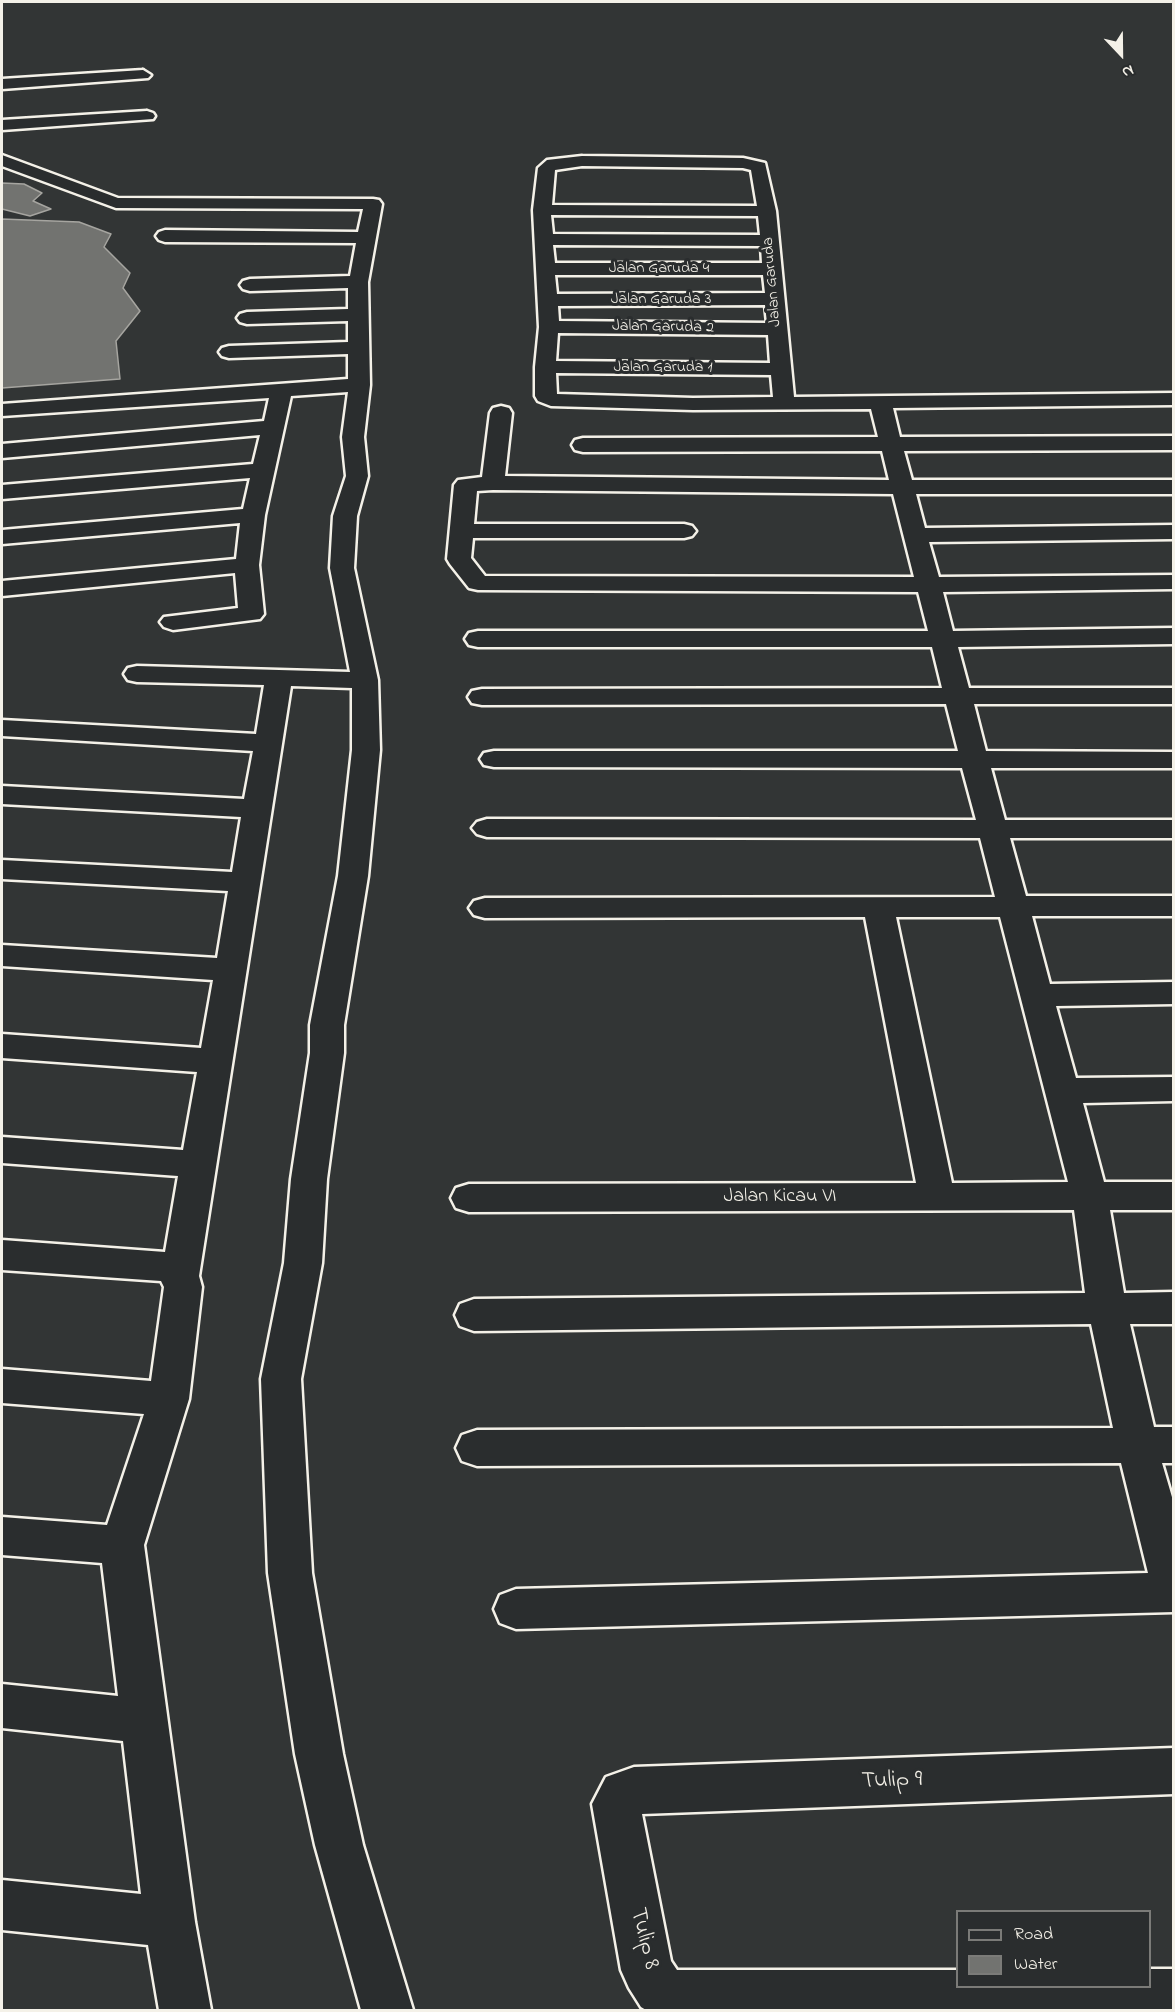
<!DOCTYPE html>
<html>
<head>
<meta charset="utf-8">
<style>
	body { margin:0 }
	#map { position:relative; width:1175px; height:2012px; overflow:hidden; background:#323535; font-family:"Indie Flower",sans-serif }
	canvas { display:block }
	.frame { position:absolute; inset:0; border:3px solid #f4f1e8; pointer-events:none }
	.legend { position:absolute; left:956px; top:1910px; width:195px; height:78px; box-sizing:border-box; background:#2a2d2e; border:2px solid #7b7b78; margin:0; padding:8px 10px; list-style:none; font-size:18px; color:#f4f1e8 }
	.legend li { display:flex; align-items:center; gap:12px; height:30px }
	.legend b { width:30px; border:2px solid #7b7b78 }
	.north { position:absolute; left:1091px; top:24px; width:60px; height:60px; -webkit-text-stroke:4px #2a2d2e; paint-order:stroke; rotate:158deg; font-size:16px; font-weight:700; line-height:24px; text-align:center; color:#f4f1e8 }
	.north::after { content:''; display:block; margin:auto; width:21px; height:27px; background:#f4f1e8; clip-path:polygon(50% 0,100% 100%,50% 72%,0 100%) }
</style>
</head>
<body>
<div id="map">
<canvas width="1175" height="2012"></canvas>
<div class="frame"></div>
<ul class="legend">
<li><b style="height:8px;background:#2a2d2e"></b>Road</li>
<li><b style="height:16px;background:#727370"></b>Water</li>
</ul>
<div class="north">N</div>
</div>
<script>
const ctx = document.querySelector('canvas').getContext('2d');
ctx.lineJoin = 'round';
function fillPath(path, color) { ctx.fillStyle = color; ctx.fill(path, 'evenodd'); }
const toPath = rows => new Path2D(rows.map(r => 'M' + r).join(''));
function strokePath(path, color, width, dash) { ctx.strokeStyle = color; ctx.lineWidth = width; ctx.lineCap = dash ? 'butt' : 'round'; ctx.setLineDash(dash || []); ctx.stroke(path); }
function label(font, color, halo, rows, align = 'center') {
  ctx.font = font + ' "Indie Flower",sans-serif'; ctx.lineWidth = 6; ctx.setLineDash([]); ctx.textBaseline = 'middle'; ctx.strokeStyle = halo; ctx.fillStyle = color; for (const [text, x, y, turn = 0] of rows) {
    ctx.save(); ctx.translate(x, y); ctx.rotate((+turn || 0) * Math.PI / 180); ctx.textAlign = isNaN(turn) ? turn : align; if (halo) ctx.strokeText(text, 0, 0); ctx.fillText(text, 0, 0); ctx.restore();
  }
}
const water = toPath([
	[2,183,24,184,42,193,33,201,51,209,30,216,2,209,2,183],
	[2,219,79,222,111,234,104,247,130,273,123,288,140,311,116,341,120,379,2,388,2,219]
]);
fillPath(water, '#727370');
strokePath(water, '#a6a5a0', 1.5);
const minor = toPath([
	[143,70,151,75,148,78,2,89,2,79,143,70],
	[147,111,153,113,155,116,153,119,2,130,2,120,147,111],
	[2,155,118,198,373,199,379,200,382,204,368,282,370,385,364,437,368,476,357,516,354,568,378,680,380,750,368,876,344,1025,344,1053,327,1179,322,1263,301,1379,312,1573,343,1754,363,1845,413,2010,361,2010,315,1845,295,1754,268,1573,261,1379,284,1263,291,1179,310,1053,310,1025,338,876,352,750,352,688,291,686,199,1276,202,1287,189,1399,144,1545,195,1922,211,2010,159,2010,148,1945,2,1930,2,1880,141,1894,123,1741,2,1728,2,1684,118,1696,102,1563,2,1555,2,1517,107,1525,144,1414,2,1403,2,1369,151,1381,164,1287,161,1281,2,1270,2,1240,165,1252,178,1176,2,1163,2,1137,183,1150,197,1072,2,1058,2,1034,201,1048,213,980,2,966,2,945,217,958,228,891,2,879,2,860,232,872,241,817,2,804,2,786,244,799,253,751,2,736,2,720,256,734,264,685,137,682,128,680,124,674,128,668,137,666,350,672,330,568,333,516,346,476,342,437,348,392,291,396,265,515,259,565,264,614,260,619,173,630,164,627,160,622,164,617,238,608,235,573,2,596,2,581,236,559,240,523,2,544,2,530,243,509,250,478,2,499,2,485,253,464,260,435,2,458,2,444,264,421,269,398,2,416,2,404,348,379,348,354,229,358,222,356,219,352,222,348,229,346,348,342,348,321,247,324,240,322,237,318,240,314,247,312,348,309,348,288,250,291,243,289,240,285,243,281,250,279,350,276,356,243,165,242,159,240,156,236,159,232,165,230,358,232,363,209,116,208,2,166,2,155],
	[582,156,743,158,765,163,776,211,794,397,1174,393,1174,405,893,408,900,437,1174,436,1174,450,904,451,912,480,1174,480,1174,494,916,494,925,528,1174,525,1174,539,929,542,939,577,1174,575,1174,589,943,592,953,631,1174,628,1174,644,958,647,969,688,1174,688,1174,704,974,704,986,751,1174,752,1174,768,991,768,1005,820,1174,820,1174,838,1010,838,1026,896,1174,896,1174,916,1032,916,1050,984,1174,982,1174,1004,1056,1006,1076,1078,1174,1077,1174,1101,1083,1103,1104,1182,1174,1182,1174,1210,1110,1210,1124,1293,1174,1292,1174,1324,1130,1324,1154,1427,1174,1427,1174,1463,1162,1463,1174,1504,1174,1612,516,1629,500,1623,494,1609,500,1595,516,1589,1148,1573,1121,1463,477,1466,462,1461,456,1448,462,1435,477,1430,1113,1428,1091,1324,474,1331,460,1326,455,1315,460,1304,474,1299,1085,1293,1074,1210,469,1212,456,1208,451,1198,456,1188,469,1184,916,1183,865,917,485,918,474,915,469,908,474,901,485,898,995,897,980,838,487,837,477,834,472,828,477,822,487,819,976,820,962,768,494,767,484,765,480,759,484,753,494,751,958,751,946,704,482,705,472,703,468,697,472,691,482,689,942,688,932,647,478,647,469,645,465,639,469,633,478,631,928,631,918,592,478,590,469,588,450,564,447,559,454,485,458,480,482,477,490,413,493,408,501,406,509,408,512,413,505,476,889,480,882,451,583,452,575,450,572,445,575,440,583,438,878,437,871,409,693,410,551,406,538,401,535,396,535,367,539,327,533,210,538,168,547,160,582,156],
	[582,166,743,168,751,170,757,206,552,205,555,170,582,166],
	[551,215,758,216,760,235,553,234,551,215],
	[553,245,761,246,762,263,555,263,553,245],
	[555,275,763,275,765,293,557,294,555,275],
	[765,305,767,323,559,321,558,306,765,305],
	[558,333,768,335,770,363,556,361,558,333],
	[556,373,771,375,773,397,693,398,557,394,556,373],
	[493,490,893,494,914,577,485,576,471,558,473,538,684,538,692,536,696,531,692,526,684,524,474,524,477,491,493,490],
	[896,917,1000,917,1068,1182,952,1183,896,917],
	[1174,1748,1174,1794,642,1814,671,1961,677,1970,958,1970,958,1986,1150,1986,1150,1969,1174,1969,1174,2010,646,2010,641,2007,629,1988,621,1970,592,1804,606,1777,634,1767,1174,1748]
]);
strokePath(minor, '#f4f1e8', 5);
fillPath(minor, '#2a2d2e');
label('16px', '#f4f1e8', '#2a2d2e', [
	["Jalan Garuda 4",659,269],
	["Jalan Garuda",773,282,-95],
	["Jalan Garuda 3",661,300],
	["Jalan Garuda 2",663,328,1],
	["Jalan Garuda 1",663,368]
]);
label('20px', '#f4f1e8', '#2a2d2e', [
	["Jalan Kicau VI",780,1198]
]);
label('24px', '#f4f1e8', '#2a2d2e', [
	["Tulip 9",892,1782,-2],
	["Tulip 8",643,1939,76]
]);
</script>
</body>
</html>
